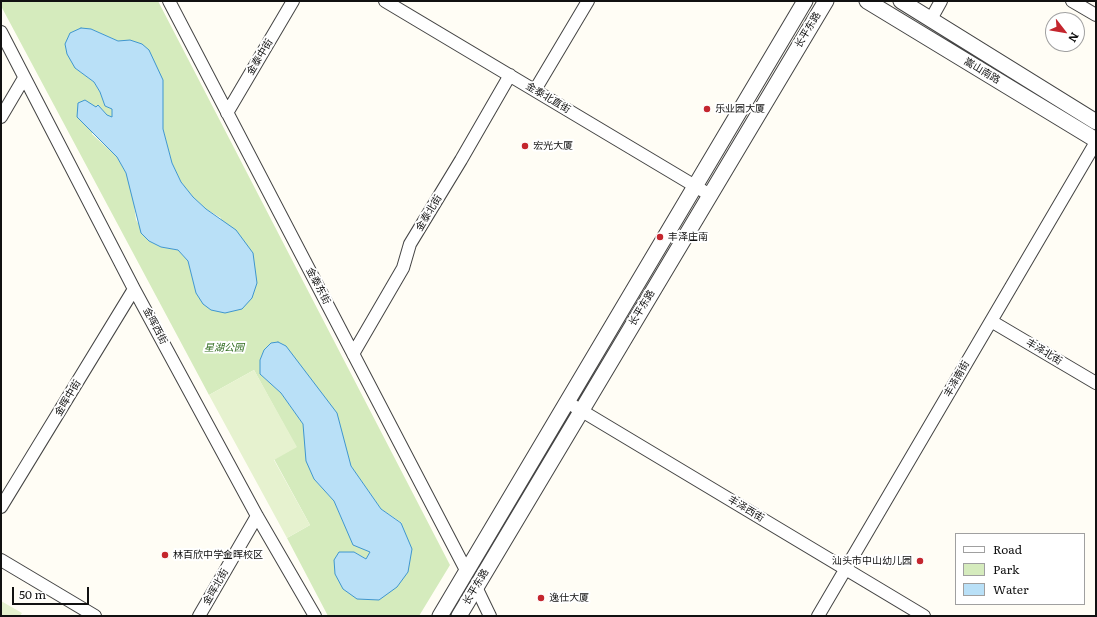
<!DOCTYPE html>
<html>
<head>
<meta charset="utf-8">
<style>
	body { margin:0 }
	#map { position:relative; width:1097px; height:617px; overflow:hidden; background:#fffdf5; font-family:Literata,serif }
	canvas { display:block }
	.frame { position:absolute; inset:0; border:2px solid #111; pointer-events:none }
	.legend { position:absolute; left:955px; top:533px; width:130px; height:72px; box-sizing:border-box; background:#fff; border:1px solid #a0a0a0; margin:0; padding:5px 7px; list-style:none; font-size:12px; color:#111 }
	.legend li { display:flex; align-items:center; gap:8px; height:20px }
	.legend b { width:20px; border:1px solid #a0a0a0 }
	.north { position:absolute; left:1045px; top:12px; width:40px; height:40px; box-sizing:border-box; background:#fff; border:1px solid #a0a0a0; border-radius:50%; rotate:121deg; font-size:11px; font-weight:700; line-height:16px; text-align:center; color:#111 }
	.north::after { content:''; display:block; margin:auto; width:14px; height:18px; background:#c4262e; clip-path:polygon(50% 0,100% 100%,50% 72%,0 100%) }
	.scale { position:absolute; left:12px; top:587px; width:77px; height:18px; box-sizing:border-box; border:2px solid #111; border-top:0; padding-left:5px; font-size:12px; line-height:14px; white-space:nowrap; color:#111; -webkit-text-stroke:3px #fff; paint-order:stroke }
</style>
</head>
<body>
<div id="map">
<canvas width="1097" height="617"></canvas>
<div class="frame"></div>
<ul class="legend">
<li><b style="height:5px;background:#fff"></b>Road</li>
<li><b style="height:11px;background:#d5ebbd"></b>Park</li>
<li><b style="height:11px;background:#b9e0f7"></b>Water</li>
</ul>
<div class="north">N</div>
<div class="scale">50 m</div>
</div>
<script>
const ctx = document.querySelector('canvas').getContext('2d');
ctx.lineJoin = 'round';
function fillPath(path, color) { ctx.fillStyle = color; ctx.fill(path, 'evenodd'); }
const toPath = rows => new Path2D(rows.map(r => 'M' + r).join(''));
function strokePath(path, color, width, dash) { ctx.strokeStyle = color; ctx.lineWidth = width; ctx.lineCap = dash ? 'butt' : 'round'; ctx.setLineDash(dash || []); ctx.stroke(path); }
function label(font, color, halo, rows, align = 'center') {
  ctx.font = font + ' Literata,"Noto Sans SC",serif'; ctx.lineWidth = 4; ctx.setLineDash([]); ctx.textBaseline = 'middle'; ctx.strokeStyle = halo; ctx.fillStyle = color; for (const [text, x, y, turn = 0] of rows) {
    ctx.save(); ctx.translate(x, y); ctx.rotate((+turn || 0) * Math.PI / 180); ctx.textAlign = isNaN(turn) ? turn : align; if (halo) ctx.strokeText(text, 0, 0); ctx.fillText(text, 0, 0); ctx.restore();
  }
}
fillPath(toPath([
	[1,1,158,1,450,565,419,616,328,616,287,538,310,525,274,459,296,447,254,370,209,395,1,6],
	[91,29,118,41,130,41,163,80,163,129,172,163,181,182,193,197,206,209,221,218,196,293,188,261,178,250,161,247,149,241,136,220,132,189,126,173,117,157,92,134,96,107,98,105,107,115,112,118,112,109,105,106,100,92,94,82,75,68],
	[264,350,345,445,351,466,381,509,402,523,343,589,354,552,366,559,370,552,343,522,334,501,314,479,303,424,281,393,260,374,260,360]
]), '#d5ebbd');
fillPath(toPath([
	[254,370,297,447,274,460,310,525,287,538,209,395],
	[1,601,22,613,20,616,1,616]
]), '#e6f2cf');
const water = toPath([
	[81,28,91,29,118,41,130,40,142,44,149,50,163,80,163,129,172,163,181,182,193,197,206,209,236,230,253,253,257,283,252,298,242,309,225,313,211,310,203,304,196,293,188,261,178,250,161,247,149,241,141,233,126,173,117,157,77,117,78,103,85,100,96,107,98,105,107,115,112,117,112,109,105,106,100,92,94,82,75,68,67,54,65,44,70,33,81,28],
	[278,342,286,346,337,413,351,466,381,509,401,523,412,549,408,572,397,587,379,600,357,599,343,589,335,574,334,560,339,552,354,552,366,559,370,552,353,545,334,501,314,479,306,461,303,424,281,393,260,374,260,360,264,350,271,343,278,342]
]);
fillPath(water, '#b9e0f7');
strokePath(water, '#3f96cf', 1);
const minor = toPath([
	[169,1,467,572],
	[385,1,710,195],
	[1072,1,1096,15],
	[931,19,941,1],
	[1,32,134,289,257,516,315,616],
	[535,90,588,1],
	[227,113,293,1],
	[1,117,24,78],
	[991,321,1096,383],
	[353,354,403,268,410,244,461,160,510,75],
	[567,402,924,616],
	[1,507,134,289],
	[1,560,95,616],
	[476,587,490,616],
	[199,616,257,516],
	[818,616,1096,142]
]);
const tertiary = toPath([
	[867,1,1096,140],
	[901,1,1096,122],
	[440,616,805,1],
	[459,616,826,1]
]);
strokePath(minor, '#444', 14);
strokePath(tertiary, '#444', 17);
strokePath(minor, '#fff', 12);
strokePath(tertiary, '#fff', 15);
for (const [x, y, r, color] of [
	[707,109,4,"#c4262e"],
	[525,146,4,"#c4262e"],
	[660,237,4,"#c4262e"],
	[165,555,4,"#c4262e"],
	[920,561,4,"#c4262e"],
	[541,598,4,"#c4262e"]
]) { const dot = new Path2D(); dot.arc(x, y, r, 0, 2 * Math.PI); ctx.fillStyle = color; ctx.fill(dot); strokePath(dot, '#fff', 1.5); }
label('10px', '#111', '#fff', [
	["长平东路",808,30,-59],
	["金泰中街",260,57,-59],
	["嵩山南路",982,71,31],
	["金泰北直街",548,98,31],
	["金泰北街",429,213,-59],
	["金泰东街",318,286,62],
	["长平东路",642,308,-59],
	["金晖西街",155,326,62],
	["丰泽北街",1044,352,31],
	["丰泽南街",957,379,-60],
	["金晖中街",68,398,-59],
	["丰泽西街",746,509,31],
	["金晖北街",216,587,-60],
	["长平东路",476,587,-59]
]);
label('10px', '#111', '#fff', [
	["乐业园大厦",715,109],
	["宏光大厦",533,146],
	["丰泽庄南",668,237],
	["林百欣中学金晖校区",173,555],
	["汕头市中山幼儿园",912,561,"right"],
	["逸仕大厦",549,598]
], 'left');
label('italic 10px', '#2f6b1f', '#fff', [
	["星湖公园",224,348]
]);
</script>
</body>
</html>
